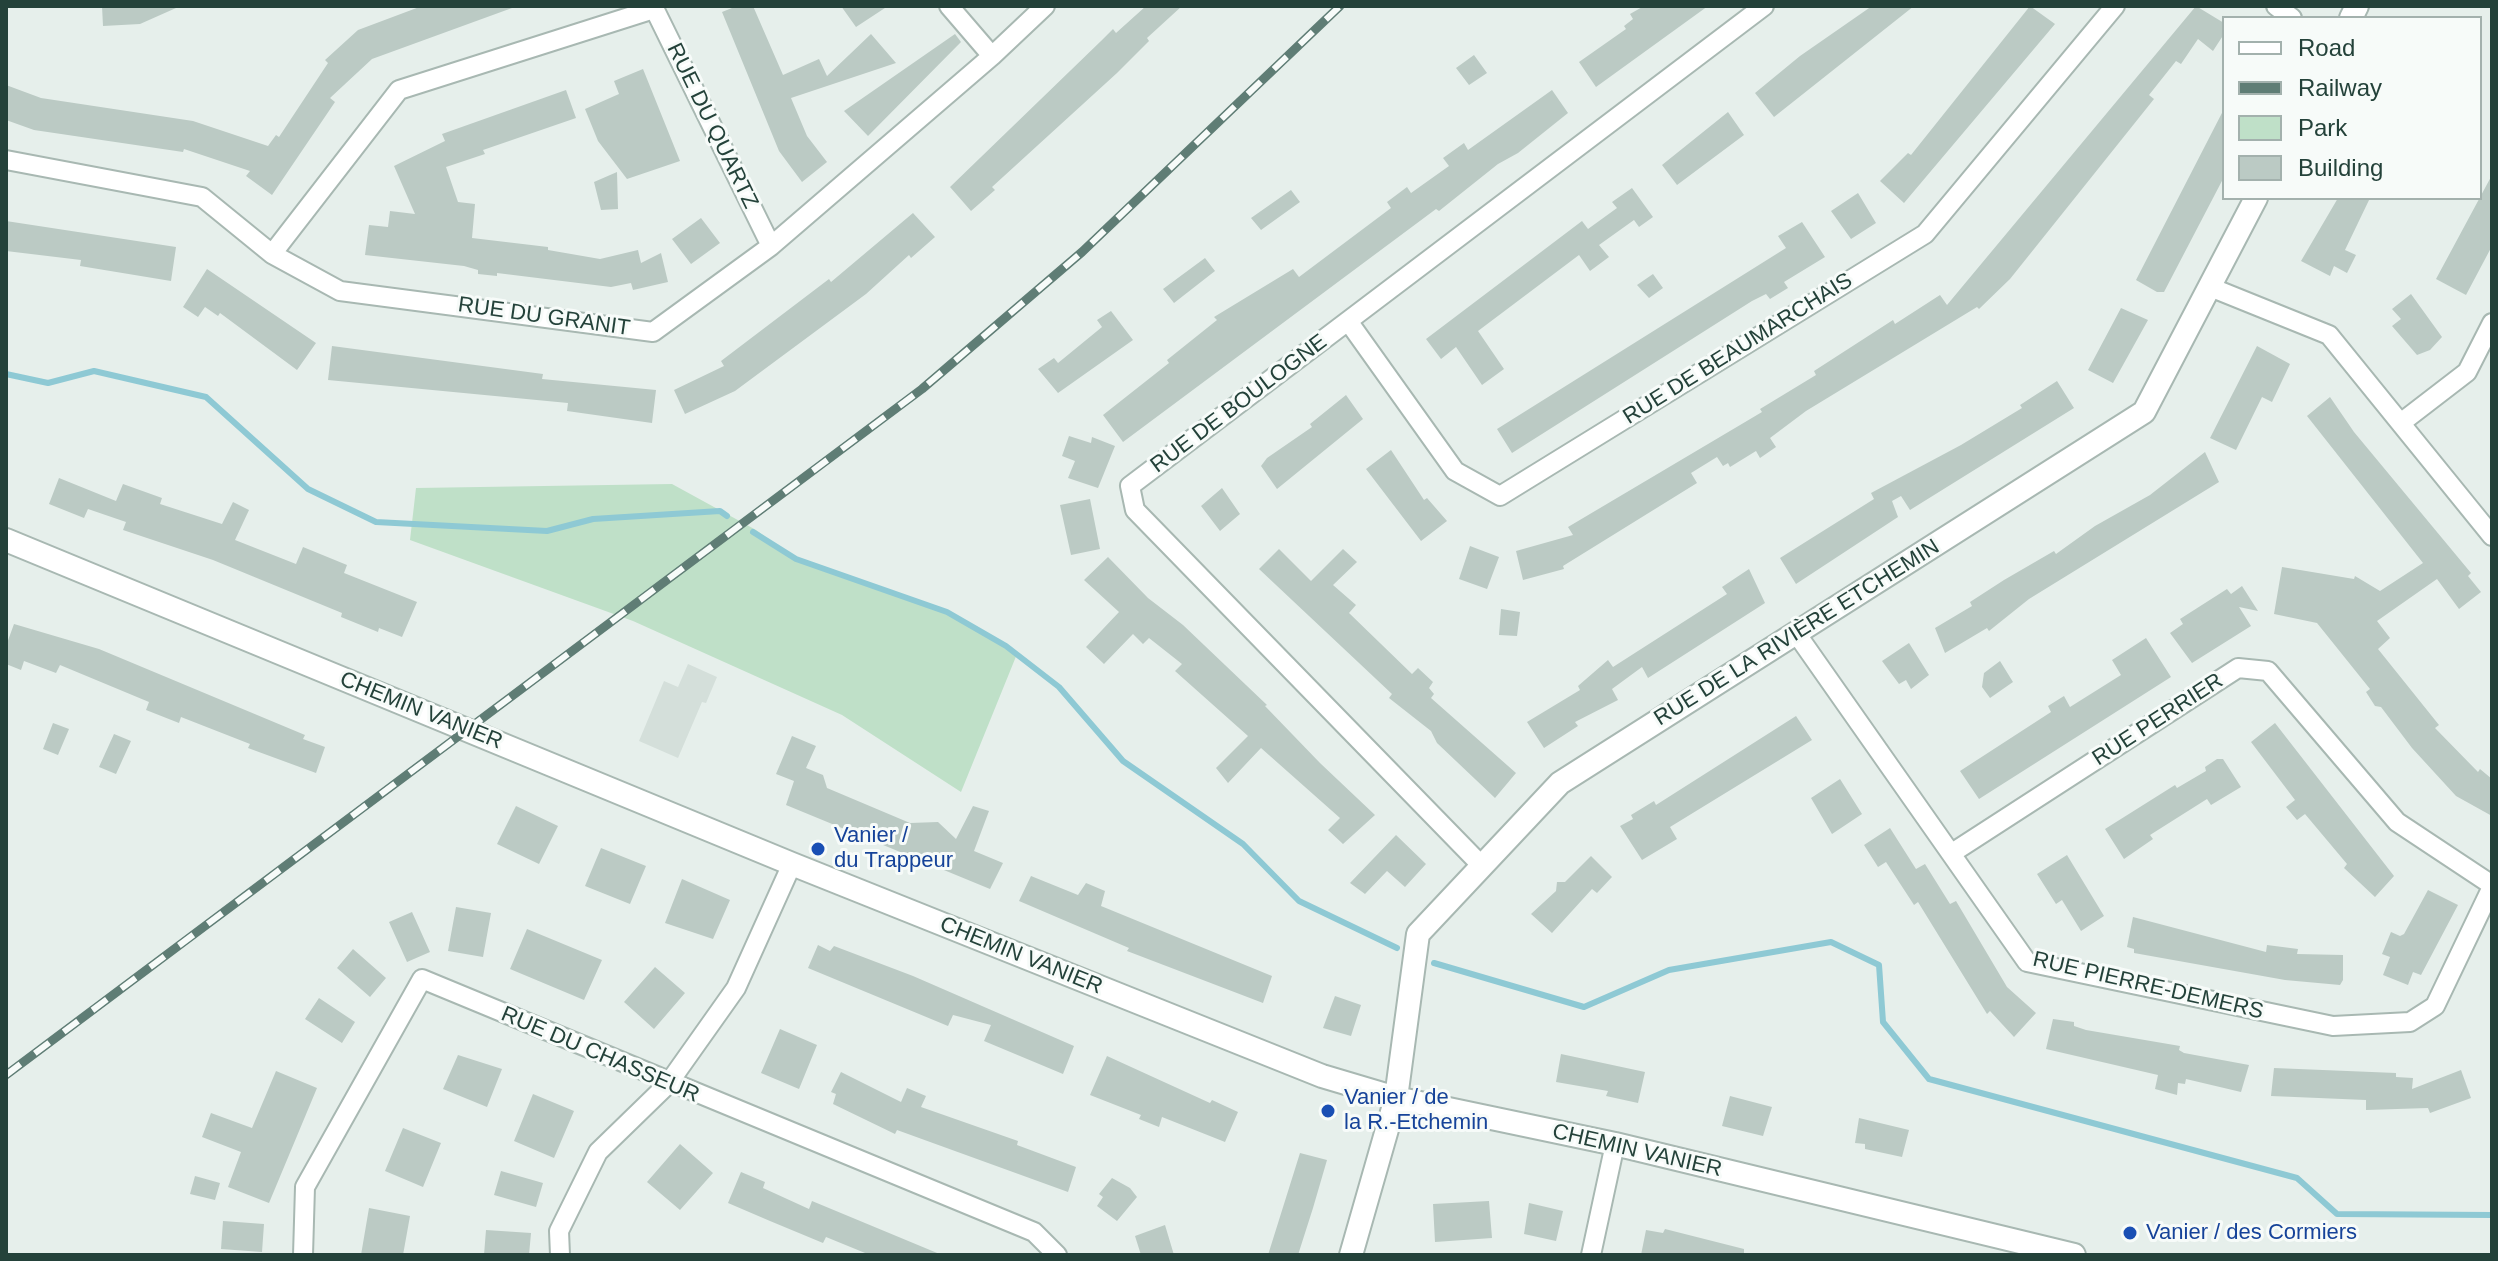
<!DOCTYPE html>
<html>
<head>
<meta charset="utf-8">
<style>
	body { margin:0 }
	#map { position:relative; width:2498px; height:1261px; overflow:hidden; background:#e6efeb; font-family:Arial,sans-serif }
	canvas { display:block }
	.frame { position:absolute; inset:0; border:8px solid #24423a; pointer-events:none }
	.legend { position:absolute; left:2222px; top:16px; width:260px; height:184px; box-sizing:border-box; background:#f7fbf9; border:2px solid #a3b1ad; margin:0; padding:10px 14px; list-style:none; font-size:24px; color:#24423a }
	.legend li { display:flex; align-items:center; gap:16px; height:40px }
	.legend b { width:40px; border:2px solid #a3b1ad }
</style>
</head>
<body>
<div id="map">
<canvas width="2498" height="1261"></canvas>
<div class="frame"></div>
<ul class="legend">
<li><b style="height:10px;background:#fff"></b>Road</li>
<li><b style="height:10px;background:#5f7d75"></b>Railway</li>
<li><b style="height:22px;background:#bfe0c8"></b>Park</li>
<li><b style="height:22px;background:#bbcac4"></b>Building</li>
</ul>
</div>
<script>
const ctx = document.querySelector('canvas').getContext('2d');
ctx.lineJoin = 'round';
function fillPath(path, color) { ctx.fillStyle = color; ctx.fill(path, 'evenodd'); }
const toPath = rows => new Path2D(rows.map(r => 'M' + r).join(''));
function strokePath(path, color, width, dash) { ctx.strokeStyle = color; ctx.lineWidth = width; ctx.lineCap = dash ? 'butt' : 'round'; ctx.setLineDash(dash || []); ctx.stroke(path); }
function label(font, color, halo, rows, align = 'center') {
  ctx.font = font + ' Arial,sans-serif'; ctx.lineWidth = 6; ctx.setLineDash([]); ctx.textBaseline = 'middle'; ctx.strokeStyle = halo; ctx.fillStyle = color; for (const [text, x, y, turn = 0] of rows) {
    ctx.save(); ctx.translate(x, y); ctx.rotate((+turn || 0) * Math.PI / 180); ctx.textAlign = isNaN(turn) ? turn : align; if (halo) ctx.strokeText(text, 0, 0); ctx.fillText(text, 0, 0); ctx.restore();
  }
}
fillPath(toPath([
	[688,664,717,677,706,703,702,702,678,758,639,741,664,681,678,687]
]), '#d4dfda');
fillPath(toPath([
	[672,484,756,530,796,559,947,612,1017,654,961,792,842,715,633,621,410,540,416,488]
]), '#bfe0c8');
strokePath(toPath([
	[6,374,48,383,94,371,206,397,308,489,376,522,547,531,593,519,720,511,727,516],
	[753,532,796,559,947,612,1006,646,1059,687,1123,761,1243,844,1299,901,1397,948],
	[1434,963,1584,1007,1669,970,1831,942,1879,965,1883,1022,1929,1079,2297,1178,2337,1214,2492,1215]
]), '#8ec9d4', 6);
fillPath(toPath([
	[102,6,175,6,176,8,140,24,103,26],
	[422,6,512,8,372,59,330,98,335,102,272,195,246,176,250,171,184,149,183,152,34,130,6,120,6,85,41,98,193,121,268,146,276,135,279,137,328,63,325,60,358,30],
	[737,6,753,6,783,75,819,59,827,76,871,34,896,63,791,98,807,136,827,162,802,182,779,151,722,12],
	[841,6,888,6,856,27],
	[1146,6,1182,6,1147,38,1149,41,1117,73,992,187,995,190,971,211,950,187,1101,41,1113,29,1116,33],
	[1644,6,1708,6,1596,87,1579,62,1626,29,1624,26,1633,19,1630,14],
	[1872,6,1914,6,1774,117,1755,93,1800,56],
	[2030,6,2055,24,1904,203,1880,181,1908,153,1911,155],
	[2196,6,2224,23,2224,34,2213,51,2198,39,2181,64,2176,61,2149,95,2154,99,2010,279,1979,309,1977,307,1806,411,1770,438,1776,447,1760,458,1756,451,1730,467,1728,463,1723,466,1717,457,1691,473,1697,483,1563,566,1564,569,1523,580,1516,551,1573,535,1568,527,1762,412,1760,409,1816,375,1814,371,1893,320,1895,324,1940,295,1947,305],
	[955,34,961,42,868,136,844,111],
	[1474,55,1487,73,1469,85,1456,68],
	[643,69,680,161,627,179,598,141,585,109,619,94,614,81],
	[566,90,576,118,483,150,485,154,446,167,458,202,475,204,472,238,548,247,548,250,600,259,638,250,641,263,661,253,668,282,633,290,631,283,611,287,497,273,497,276,478,274,478,270,464,266,365,255,369,225,388,227,390,211,415,214,394,166,445,141,442,134],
	[1552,90,1568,113,1518,153,1498,164,1439,211,1436,209,1123,442,1103,415,1169,363,1167,360,1217,320,1214,317,1293,269,1299,277,1391,208,1387,202,1407,187,1411,193,1449,166,1443,158,1464,143,1468,150],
	[2224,109,2224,177,2164,292,2157,292,2136,280],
	[1728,112,1744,135,1677,185,1662,165],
	[617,172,618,209,601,210,594,182],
	[2492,175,2492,246,2466,295,2436,279],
	[1632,188,1653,217,1639,227,1634,220,1599,245,1609,257,1590,271,1579,255,1478,331,1504,369,1482,385,1456,347,1441,359,1426,339,1582,221,1588,229,1617,208,1612,202],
	[1291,190,1300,202,1261,230,1251,218],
	[1858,193,1876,223,1851,239,1831,211],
	[2338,198,2370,198,2345,250,2356,255,2347,273,2334,266,2330,276,2301,261],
	[913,213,935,237,911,258,909,255,866,294,735,391,685,414,674,390,724,366,721,361,829,279,831,282],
	[701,218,720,243,691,264,672,239],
	[6,221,176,247,171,281,80,266,81,260,6,251],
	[1802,222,1825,257,1784,282,1788,288,1770,299,1766,294,1752,301,1512,453,1497,429,1786,248,1778,236],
	[1205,258,1215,271,1174,303,1163,289],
	[207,269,316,343,297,370,220,313,218,316,205,307,198,317,183,307],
	[1653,274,1663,288,1649,298,1637,285],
	[2411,294,2442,337,2430,350,2417,355,2392,326,2401,319,2392,309],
	[2121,308,2148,320,2113,383,2088,370],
	[1111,311,1133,340,1058,393,1038,369,1054,358,1058,363,1102,327,1097,320],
	[332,346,543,374,542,379,656,390,652,423,567,411,568,403,328,380],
	[2257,346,2290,364,2272,402,2262,397,2236,450,2210,438],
	[2057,381,2074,408,1910,510,1901,496,1892,501,1898,517,1796,584,1780,558,1874,499,1871,493,1961,445,2022,408,2020,405],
	[1346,395,1363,419,1277,489,1261,466,1267,458,1312,427,1310,424],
	[2330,397,2354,432,2471,573,2468,576,2481,592,2459,609,2437,579,2377,621,2390,638,2378,649,2439,725,2435,728,2478,772,2480,769,2492,779,2492,816,2456,796,2412,748,2381,707,2375,706,2366,692,2370,689,2317,623,2274,614,2282,567,2354,579,2355,576,2380,591,2423,563,2307,416],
	[1069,436,1091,443,1092,437,1115,446,1098,488,1068,478,1075,461,1062,456],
	[1391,450,1424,500,1427,498,1447,521,1421,541,1366,469],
	[2205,452,2219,482,2029,599,1989,631,1987,628,1945,653,1935,628,1972,606,1970,602,2004,580,2054,551,2056,554,2095,526,2150,495],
	[59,478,116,501,123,484,162,498,160,504,222,524,233,502,249,510,235,540,296,564,303,547,347,565,344,573,417,602,402,637,379,628,378,632,341,617,342,613,213,560,123,530,126,522,88,509,84,518,49,504],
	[1222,488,1240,514,1220,531,1201,506],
	[1090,499,1100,549,1071,555,1060,505],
	[1470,546,1499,557,1487,589,1459,579],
	[1279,549,1311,581,1343,549,1357,562,1333,585,1356,605,1349,613,1412,674,1418,668,1433,682,1429,688,1434,694,1431,698,1516,773,1495,798,1437,743,1431,731,1389,698,1392,694,1259,569],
	[1108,557,1148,598,1183,625,1267,705,1265,706,1320,763,1375,815,1343,844,1328,830,1340,818,1261,748,1228,783,1216,768,1248,736,1175,671,1182,664,1149,638,1143,644,1133,634,1104,664,1086,647,1119,612,1084,580],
	[1749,569,1765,603,1648,678,1642,667,1612,689,1618,700,1575,722,1578,726,1544,748,1527,722,1580,690,1578,686,1608,660,1613,667,1727,594,1722,587],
	[2242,586,2258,611,2239,607,2251,626,2192,663,2170,633,2183,624,2180,619,2227,589,2231,594],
	[1501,609,1520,612,1517,636,1499,635],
	[14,624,99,649,305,735,303,739,325,747,316,773,248,748,250,744,181,717,179,723,146,710,149,702,60,665,56,673,24,661,21,670,6,664,6,646],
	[2146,638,2171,677,1979,799,1960,771,2051,712,2048,706,2064,696,2070,707,2121,675,2112,660],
	[1909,643,1929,675,1911,689,1906,680,1899,684,1882,661],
	[2000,661,2013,682,1990,698,1982,687,1984,673],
	[1796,716,1812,740,1670,827,1677,839,1642,860,1620,826,1633,819,1631,815,1654,801,1656,805],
	[53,723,69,729,58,755,43,749],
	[2275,723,2394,876,2375,897,2344,868,2347,864,2305,814,2297,820,2286,807,2295,800,2251,742],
	[114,734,131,741,116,774,99,767],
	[792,736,816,746,806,768,823,775,827,788,910,823,938,822,956,839,973,806,989,811,974,851,1003,863,990,889,786,805,794,781,776,774],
	[2217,759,2223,759,2241,787,2211,805,2207,799,2150,835,2153,839,2124,859,2105,829,2175,785,2177,788,2206,771,2205,767],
	[1840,779,1862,814,1832,834,1811,798],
	[516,806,558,826,539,864,497,844],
	[1890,828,1916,869,1925,864,1950,904,1956,901,2007,987,2036,1013,2014,1037,1990,1011,1987,1014,1918,902,1914,905,1886,862,1878,867,1864,845],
	[1396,835,1426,864,1405,887,1387,871,1365,894,1350,883],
	[601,848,646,866,630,904,585,886],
	[2067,855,2104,916,2081,931,2062,900,2056,904,2037,874],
	[1591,856,1612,877,1597,893,1592,889,1552,933,1531,914,1556,891,1557,882,1565,882],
	[1031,876,1078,895,1086,883,1105,891,1101,906,1272,976,1263,1003,1127,951,1129,948,1019,901],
	[682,879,730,900,713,939,665,923],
	[2428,890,2458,905,2421,975,2413,972,2408,985,2383,975,2390,957,2382,954,2391,932,2400,936,2404,934],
	[456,907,491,913,483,957,448,951],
	[412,912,430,952,407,962,389,922],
	[2133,917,2266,952,2267,945,2298,949,2297,954,2343,955,2343,980,2340,985,2285,980,2134,953,2134,949,2127,947],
	[527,929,602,960,584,1000,510,969],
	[818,945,830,951,834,946,913,976,1074,1046,1063,1074,984,1041,991,1025,953,1015,948,1026,808,968],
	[353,949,386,978,370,997,337,968],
	[655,967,685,993,654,1029,624,1002],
	[1335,996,1361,1005,1351,1036,1323,1028],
	[319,998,355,1022,342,1043,305,1019],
	[2053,1019,2074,1022,2074,1026,2086,1030,2180,1046,2179,1050,2184,1053,2249,1065,2241,1092,2186,1079,2185,1084,2178,1083,2177,1095,2155,1089,2158,1075,2046,1049],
	[780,1029,817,1045,799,1089,761,1073],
	[1561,1054,1645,1072,1638,1103,1606,1096,1608,1091,1556,1082],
	[458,1055,502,1069,487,1107,443,1089],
	[1107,1056,1210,1103,1212,1100,1238,1112,1225,1142,1162,1117,1159,1127,1139,1119,1141,1115,1090,1095],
	[2274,1068,2396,1073,2396,1077,2413,1078,2412,1089,2461,1070,2471,1098,2430,1113,2428,1108,2366,1110,2366,1100,2271,1096],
	[276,1071,317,1088,269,1203,228,1187,241,1152,202,1137,211,1113,252,1128],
	[841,1072,901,1102,907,1088,926,1096,921,1107,1018,1141,1017,1145,1076,1167,1068,1192,897,1130,895,1134,833,1104,836,1094,831,1092],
	[533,1094,574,1111,554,1158,514,1141],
	[1730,1096,1772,1107,1763,1136,1722,1126],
	[1859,1118,1909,1130,1902,1157,1865,1149,1865,1144,1855,1143],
	[403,1128,441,1143,423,1187,385,1171],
	[680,1144,713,1173,680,1210,647,1182],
	[1300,1153,1327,1160,1313,1208,1298,1255,1268,1255],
	[501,1171,543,1183,536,1207,494,1195],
	[741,1172,765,1182,763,1188,809,1209,812,1201,942,1255,870,1255,826,1237,823,1243,770,1221,728,1203],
	[195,1176,220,1183,215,1200,190,1194],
	[1112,1178,1130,1188,1137,1197,1117,1221,1097,1206,1103,1197,1099,1194],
	[1489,1201,1492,1238,1435,1242,1433,1204],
	[1529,1203,1563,1211,1556,1241,1524,1234],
	[369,1208,410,1216,403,1255,361,1255],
	[223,1221,264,1224,262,1252,221,1249],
	[1165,1225,1174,1255,1141,1255,1135,1236],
	[1665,1229,1744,1249,1744,1255,1641,1255,1646,1230,1663,1233],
	[486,1230,531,1233,529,1255,484,1255]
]), '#bbcac4');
const minor = toPath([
	[653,6,771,246],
	[949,6,992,56],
	[2276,6,2292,18],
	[6,160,202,197,272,254,340,291,653,332,771,246,992,56,1045,6],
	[272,254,399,90,654,9],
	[2210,287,2329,335,2492,536],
	[1348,321,1455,471,1500,496,1925,234,2115,6],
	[2402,422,2467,372,2492,323],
	[1796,633,2027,962,2333,1026,2410,1022,2435,1006,2492,887],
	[1952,853,2238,668,2268,671,2397,822,2492,885],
	[1482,866,1135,510,1130,486,1764,6],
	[303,1255,305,1187,422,979,1034,1232,1057,1255],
	[560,1255,559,1231,598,1152,668,1084,736,988,792,864],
	[1591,1255,1615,1144]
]);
const tertiary = toPath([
	[2351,18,2357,6],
	[6,540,792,864,1322,1076,1396,1098,1615,1144,2074,1255],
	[1351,1255,1396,1098,1418,934,1560,783,2144,412,2256,198]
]);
strokePath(minor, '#a8b8b2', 22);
strokePath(tertiary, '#a8b8b2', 26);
strokePath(minor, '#fff', 18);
strokePath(tertiary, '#fff', 22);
const rail = toPath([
	[6,1075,922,389,1082,252,1340,6]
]);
strokePath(rail, '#5f7d75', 9);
strokePath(rail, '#f7fbf9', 6, [18]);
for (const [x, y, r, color] of [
	[818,849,8,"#1a4fb4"],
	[1328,1111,8,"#1a4fb4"],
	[2130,1233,8,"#1a4fb4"]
]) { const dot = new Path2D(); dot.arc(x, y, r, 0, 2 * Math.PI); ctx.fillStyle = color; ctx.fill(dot); strokePath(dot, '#f7fbf9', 3); }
label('22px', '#24423a', '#f7fbf9', [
	["RUE DU QUARTZ",712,126,64],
	["RUE DU GRANIT",544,317,8],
	["RUE DE BEAUMARCHAIS",1738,349,-32],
	["RUE DE BOULOGNE",1239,404,-37],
	["RUE DE LA RIVIÈRE ETCHEMIN",1797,633,-32],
	["CHEMIN VANIER",421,711,22],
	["RUE PERRIER",2158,720,-33],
	["CHEMIN VANIER",1021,956,22],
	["RUE PIERRE-DEMERS",2148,986,13],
	["RUE DU CHASSEUR",600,1055,23],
	["CHEMIN VANIER",1637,1151,13]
]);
label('22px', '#164399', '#f7fbf9', [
	["Vanier /",834,836],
	["du Trappeur",834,861],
	["Vanier / de",1344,1098],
	["la R.-Etchemin",1344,1123],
	["Vanier / des Cormiers",2146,1233]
], 'left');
</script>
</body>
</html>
